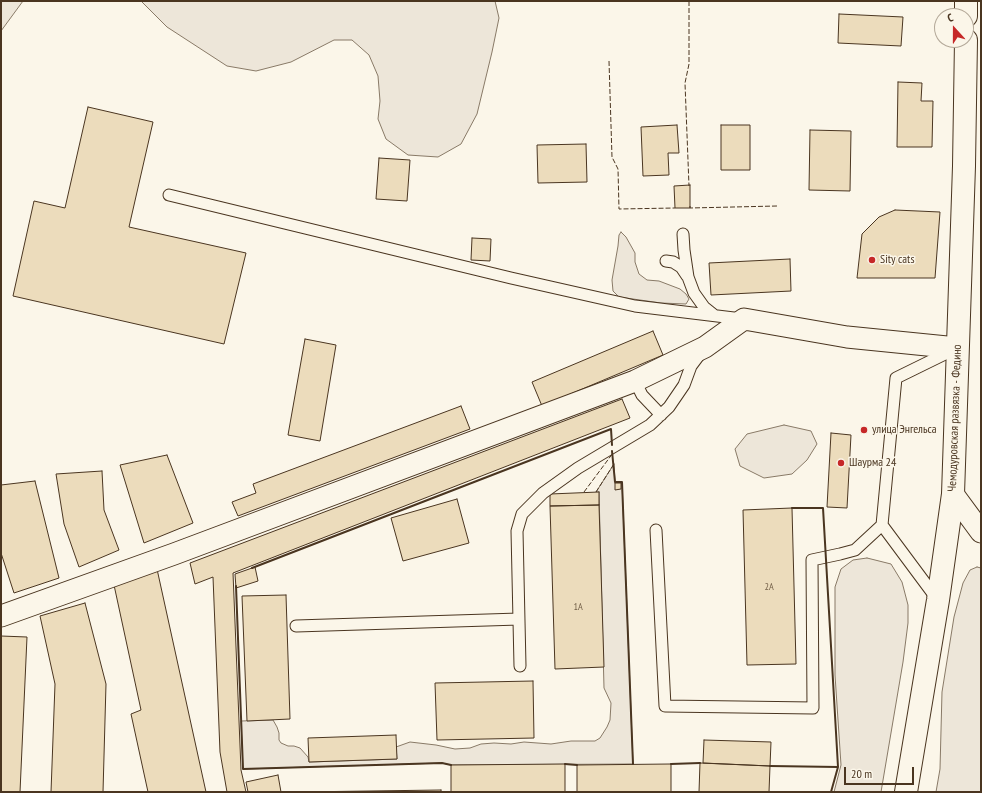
<!DOCTYPE html>
<html>
<head>
<meta charset="utf-8">
<style>
	body { margin:0 }
	#map { position:relative; width:982px; height:793px; overflow:hidden; background:#fbf6e9; font-family:"PT Sans Narrow",sans-serif }
	canvas { display:block }
	.frame { position:absolute; inset:0; border:2px solid #4a3520; pointer-events:none }
	.north { position:absolute; left:934px; top:8px; width:40px; height:40px; box-sizing:border-box; background:#fbf6e9; border:1px solid #b4a999; border-radius:50%; rotate:339deg; font-size:11px; font-weight:700; line-height:16px; text-align:center; color:#4a3520 }
	.north::after { content:''; display:block; margin:auto; width:14px; height:18px; background:#c62828; clip-path:polygon(50% 0,100% 100%,50% 72%,0 100%) }
	.scale { position:absolute; left:844px; top:767px; width:70px; height:18px; box-sizing:border-box; border:2px solid #4a3520; border-top:0; padding-left:5px; font-size:12px; line-height:14px; white-space:nowrap; color:#4a3520; -webkit-text-stroke:3px #fbf6e9; paint-order:stroke }
</style>
</head>
<body>
<div id="map">
<canvas width="982" height="793"></canvas>
<div class="frame"></div>
<div class="north">С</div>
<div class="scale">20 m</div>
</div>
<script>
const ctx = document.querySelector('canvas').getContext('2d');
ctx.lineJoin = 'round';
function fillPath(path, color) { ctx.fillStyle = color; ctx.fill(path, 'evenodd'); }
const toPath = rows => new Path2D(rows.map(r => 'M' + r).join(''));
function strokePath(path, color, width, dash) { ctx.strokeStyle = color; ctx.lineWidth = width; ctx.lineCap = dash ? 'butt' : 'round'; ctx.setLineDash(dash || []); ctx.stroke(path); }
function label(font, color, halo, rows, align = 'center') {
  ctx.font = font + ' "PT Sans Narrow",sans-serif'; ctx.lineWidth = 3; ctx.setLineDash([]); ctx.textBaseline = 'middle'; ctx.strokeStyle = halo; ctx.fillStyle = color; for (const [text, x, y, turn = 0] of rows) {
    ctx.save(); ctx.translate(x, y); ctx.rotate((+turn || 0) * Math.PI / 180); ctx.textAlign = isNaN(turn) ? turn : align; if (halo) ctx.strokeText(text, 0, 0); ctx.fillText(text, 0, 0); ctx.restore();
  }
}
const green = toPath([
	[1,1,23,1,1,31,1,1],
	[141,1,495,1,499,18,492,52,477,114,461,144,438,157,408,155,386,139,378,119,380,101,378,76,369,55,352,40,334,40,291,62,256,71,227,66,167,27,141,1],
	[621,232,626,237,635,253,635,262,639,274,647,280,659,281,680,289,686,294,689,299,686,304,661,303,619,297,613,291,612,280,618,246,619,235,621,232],
	[784,425,811,431,817,444,807,460,792,474,764,478,740,466,735,449,747,434,784,425],
	[614,464,615,482,622,482,633,764,451,765,442,763,243,769,241,721,273,720,277,727,279,733,279,740,281,743,288,746,294,746,300,748,308,757,309,762,397,759,396,747,410,742,436,745,455,749,470,748,481,744,494,743,511,744,524,742,551,744,571,741,595,741,600,738,607,727,610,720,611,703,604,688,599,492,596,492,614,464],
	[867,558,891,564,902,582,908,605,908,623,903,662,881,792,834,792,841,765,835,675,835,587,841,569,853,560,867,558],
	[977,567,981,568,981,792,936,792,940,769,942,692,954,617,963,583,970,570,977,567]
]);
fillPath(green, '#ede6d9');
strokePath(green, '#887966', 1);
const building = toPath([
	[839,14,903,17,901,46,838,43,839,14],
	[898,82,922,83,921,101,933,101,932,147,897,147,898,82],
	[88,107,153,122,129,227,246,253,224,344,13,296,34,201,65,208,88,107],
	[677,125,679,153,668,153,669,175,643,176,641,127,677,125],
	[721,125,750,125,750,170,721,170,721,125],
	[810,130,851,131,850,191,809,190,810,130],
	[586,144,587,182,538,183,537,145,586,144],
	[379,158,410,160,407,201,376,199,379,158],
	[690,185,690,208,675,208,674,186,690,185],
	[895,210,940,212,935,278,857,278,862,234,879,217,895,210],
	[472,238,491,239,490,261,471,260,472,238],
	[790,259,791,291,711,295,709,263,790,259],
	[653,331,663,355,542,406,532,382,653,331],
	[305,339,336,345,320,441,288,435,305,339],
	[622,399,630,418,233,573,241,770,246,792,227,792,220,752,213,577,195,584,190,563,622,399],
	[461,406,470,429,238,516,232,502,256,493,253,484,461,406],
	[831,433,851,435,847,508,827,507,831,433],
	[167,455,193,523,144,543,120,465,167,455],
	[102,471,104,510,119,550,79,567,64,524,56,474,102,471],
	[35,481,59,578,14,593,1,553,1,485,35,481],
	[615,483,621,483,621,489,615,490,615,483],
	[599,492,599,505,550,506,550,494,599,492],
	[457,499,469,543,403,561,391,518,457,499],
	[599,505,604,667,555,669,550,506,599,505],
	[792,508,796,664,747,665,743,510,792,508],
	[255,567,258,581,236,588,235,574,255,567],
	[157,569,206,792,148,792,131,714,141,710,114,585,157,569],
	[286,595,290,719,247,721,242,596,286,595],
	[85,603,106,684,103,792,51,792,55,684,40,616,85,603],
	[1,636,27,637,20,792,1,792,1,636],
	[533,681,534,738,437,740,435,683,533,681],
	[396,735,397,759,309,762,308,738,396,735],
	[704,740,771,742,770,766,703,763,704,740],
	[700,763,770,766,769,792,699,792,700,763],
	[565,764,565,792,451,792,451,765,565,764],
	[671,764,671,792,577,792,577,765,671,764],
	[278,775,281,792,248,792,246,782,278,775],
	[441,790,441,792,299,792,441,790]
]);
fillPath(building, '#ecdcbc');
strokePath(building, '#4a3520', 1);
const service = toPath([
	[169,195,511,278,635,306,742,319],
	[683,234,684,250,688,277,694,293,704,307,714,315],
	[666,261,673,262,681,267,687,276],
	[635,381,642,395,661,415],
	[656,530,665,706,813,708,812,560,840,554,855,550,882,525],
	[937,599,882,525,896,378,951,351],
	[296,626,519,619],
	[520,666,517,531,522,514,543,493,578,468,650,425,669,407,684,385,691,366,700,354]
]);
const minor = toPath([
	[953,494,981,532],
	[1,616,174,554,635,381,705,347,744,319,847,337,957,348]
]);
const tertiary = toPath([
	[966,16,966,1],
	[906,792,938,600,953,494,964,166,966,40]
]);
strokePath(service, '#4a3520', 13);
strokePath(minor, '#4a3520', 23);
strokePath(tertiary, '#4a3520', 24);
strokePath(service, '#fbf6e9', 11);
strokePath(minor, '#fbf6e9', 21);
strokePath(tertiary, '#fbf6e9', 22);
strokePath(toPath([
	[689,1,689,64,685,83,689,186],
	[609,61,612,157,618,169,619,209,675,208],
	[690,206,690,208,777,206],
	[584,492,613,453],
	[596,492,614,464]
]), '#4a3520', 1, [5, 2]);
strokePath(toPath([
	[612,451,615,482,622,482,633,764],
	[792,508,823,508,838,767],
	[252,568,611,429,612,445],
	[236,586,243,769,442,763,451,765],
	[565,764,577,765],
	[671,764,700,763],
	[770,766,838,767,831,792]
]), '#4a3520', 2);
for (const [x, y, r, color] of [
	[872,260,4,"#c62828"],
	[864,430,4,"#c62828"],
	[841,463,4,"#c62828"]
]) { const dot = new Path2D(); dot.arc(x, y, r, 0, 2 * Math.PI); ctx.fillStyle = color; ctx.fill(dot); strokePath(dot, '#fbf6e9', 1.5); }
label('10px', '#725f47', null, [
	["2А",769,587],
	["1А",578,607]
]);
label('12px', '#4a3520', '#fbf6e9', [
	["Sity cats",880,260],
	["улица Энгельса",872,430],
	["Шаурма 24",849,463]
], 'left');
label('12px', '#4a3520', '#fbf6e9', [
	["Чемодуровская развязка - Федино",955,418,-88]
]);
</script>
</body>
</html>
